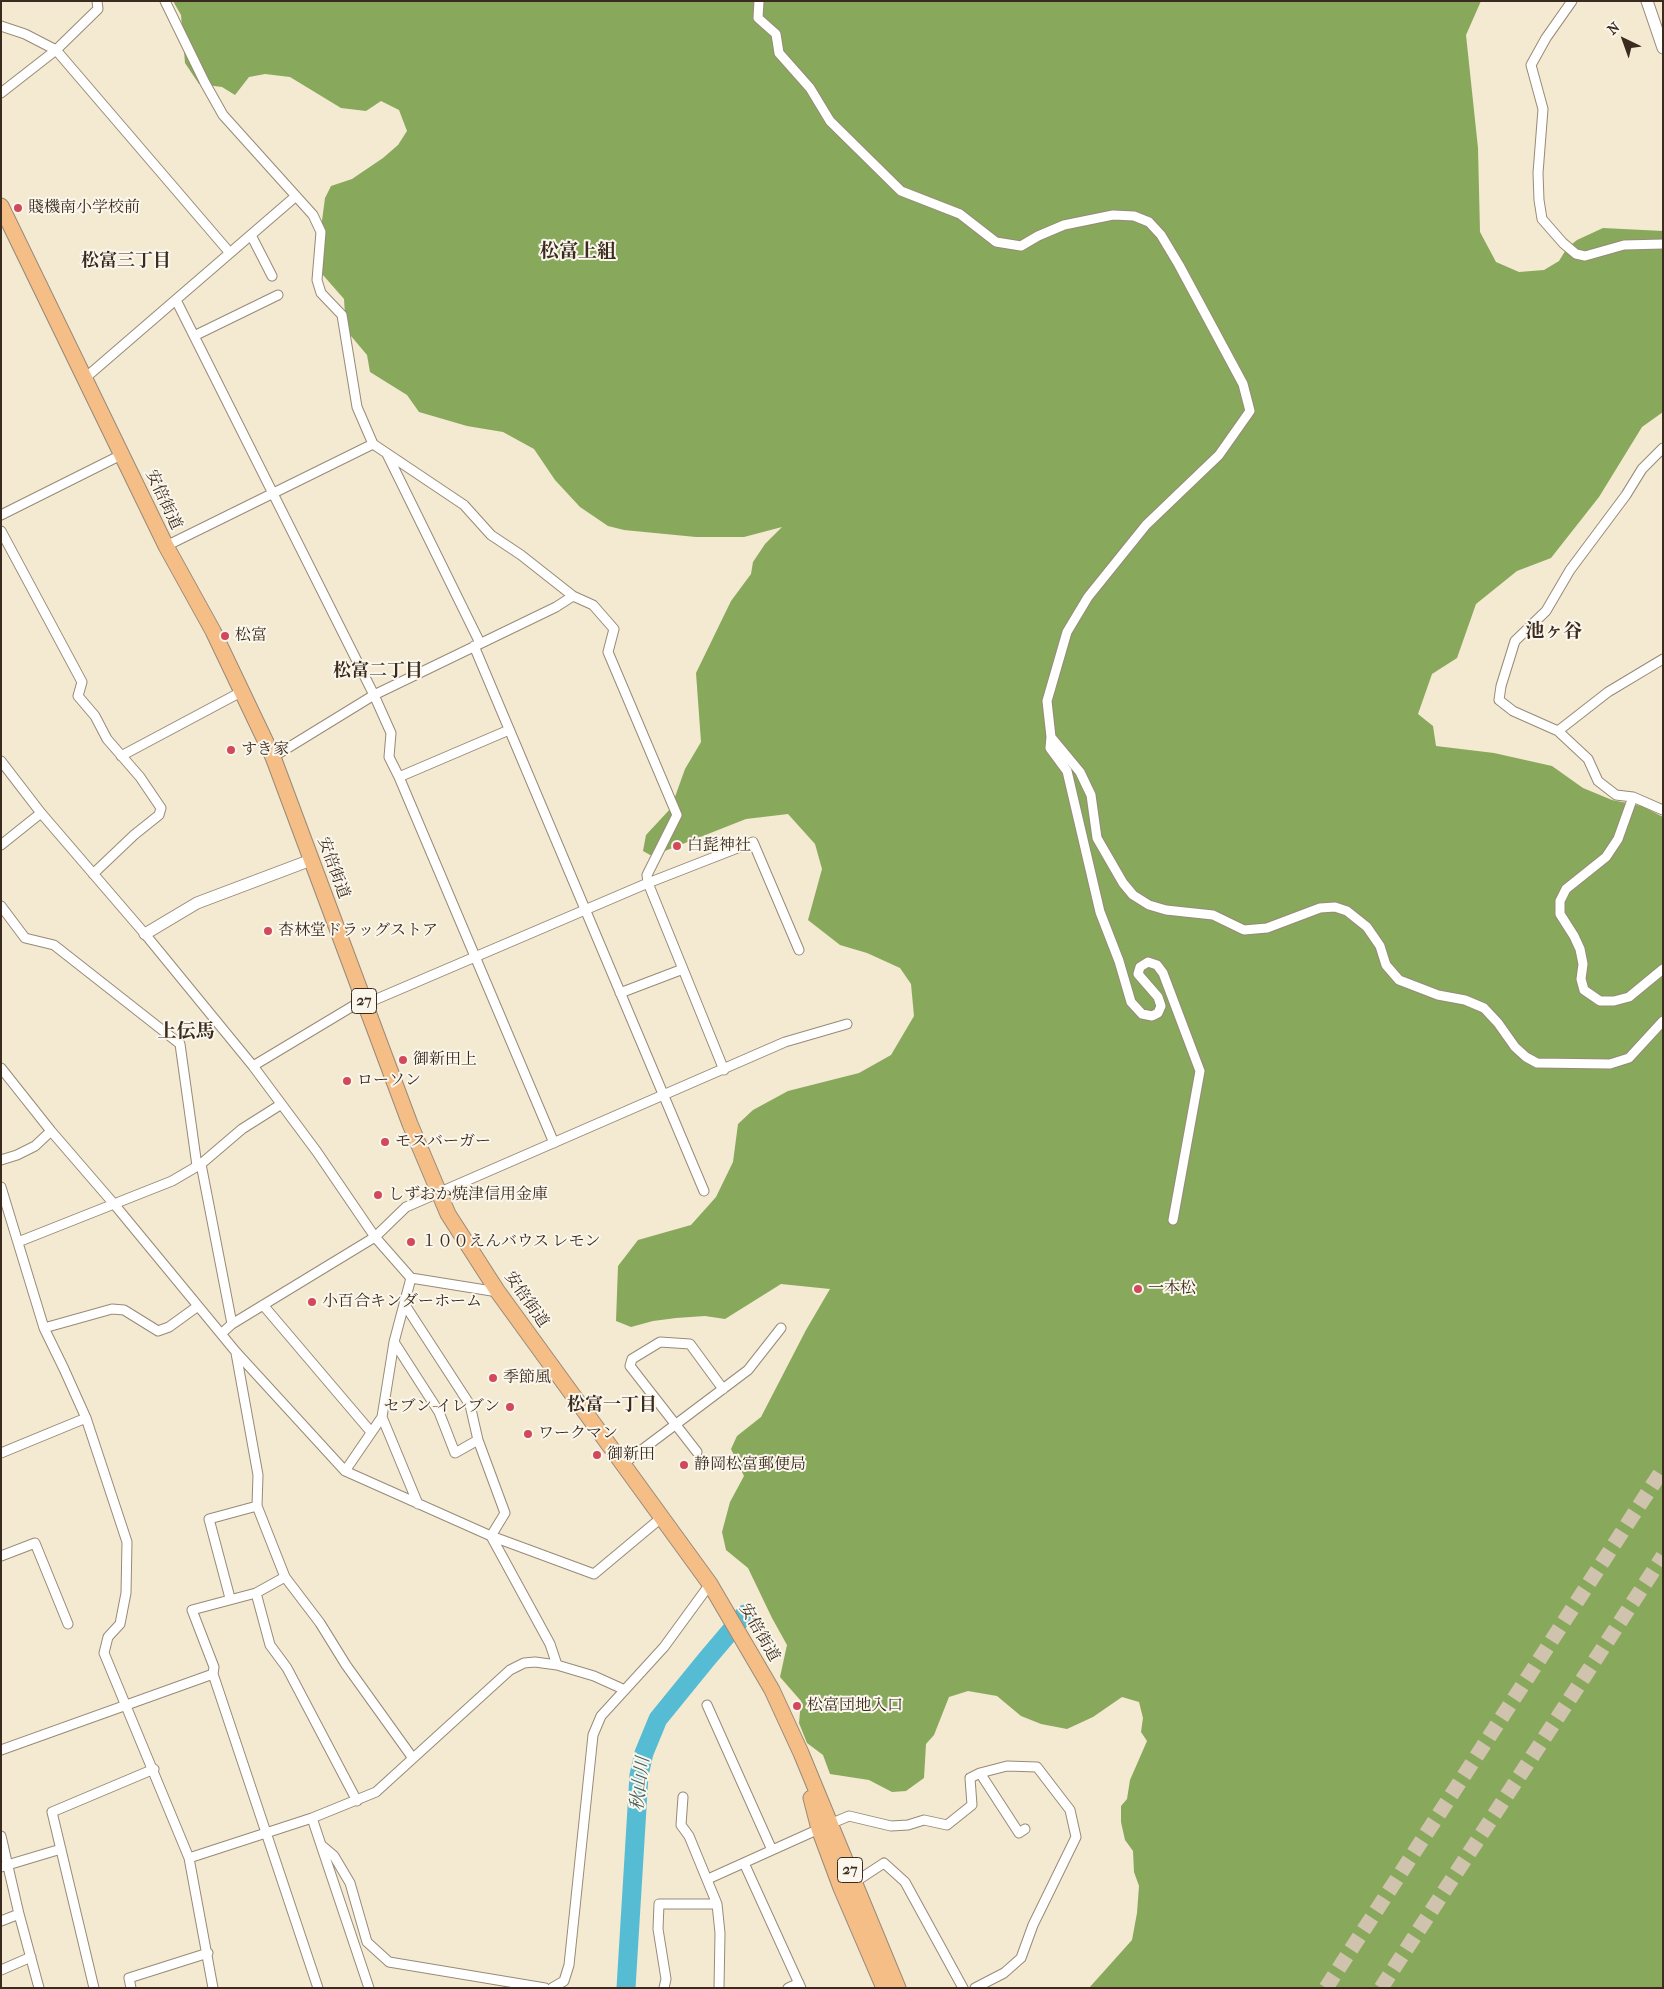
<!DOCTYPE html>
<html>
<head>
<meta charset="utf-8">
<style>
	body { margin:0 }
	#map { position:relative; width:1664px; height:1989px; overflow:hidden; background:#f4e9d1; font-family:"IM FELL French Canon",serif }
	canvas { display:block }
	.frame { position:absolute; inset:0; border:2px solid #3b2a1e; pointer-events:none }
	.north { position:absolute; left:1599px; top:15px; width:50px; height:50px; -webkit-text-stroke:4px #fbf7ec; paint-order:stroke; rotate:318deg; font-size:14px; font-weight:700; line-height:20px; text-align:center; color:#3b2a1e }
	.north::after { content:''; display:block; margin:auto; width:18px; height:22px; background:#3b2a1e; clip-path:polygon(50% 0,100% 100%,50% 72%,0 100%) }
</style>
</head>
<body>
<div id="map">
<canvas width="1664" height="1989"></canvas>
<div class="frame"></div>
<div class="north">N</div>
</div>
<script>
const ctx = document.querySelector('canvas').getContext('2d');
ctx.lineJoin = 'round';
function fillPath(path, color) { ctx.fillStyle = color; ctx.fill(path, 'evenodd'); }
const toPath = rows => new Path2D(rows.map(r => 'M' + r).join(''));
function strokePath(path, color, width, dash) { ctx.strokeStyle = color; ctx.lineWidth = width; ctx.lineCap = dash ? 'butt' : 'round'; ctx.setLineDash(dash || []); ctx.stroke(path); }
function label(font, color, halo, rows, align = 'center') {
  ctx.font = font + ' "IM FELL French Canon","Noto Serif JP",serif'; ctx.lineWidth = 4; ctx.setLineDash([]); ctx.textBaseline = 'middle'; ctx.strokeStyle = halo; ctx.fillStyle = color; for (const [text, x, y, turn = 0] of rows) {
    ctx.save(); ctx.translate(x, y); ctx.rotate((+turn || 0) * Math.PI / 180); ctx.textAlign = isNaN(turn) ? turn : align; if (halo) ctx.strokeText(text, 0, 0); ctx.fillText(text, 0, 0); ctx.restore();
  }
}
fillPath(toPath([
	[173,1,1481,1,1466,35,1478,148,1480,232,1496,262,1519,272,1544,270,1559,261,1567,248,1577,240,1603,228,1663,231,1663,412,1642,427,1599,497,1551,558,1517,571,1476,604,1457,658,1432,674,1418,714,1433,726,1436,746,1494,753,1552,766,1583,788,1612,800,1642,806,1663,817,1663,1988,1089,1988,1132,1940,1137,1913,1139,1886,1134,1872,1133,1851,1125,1840,1121,1822,1121,1806,1127,1799,1130,1780,1147,1741,1141,1732,1143,1718,1139,1702,1122,1697,1093,1717,1067,1729,1041,1724,1021,1716,997,1696,968,1691,949,1697,934,1735,926,1744,924,1778,906,1791,892,1792,869,1780,830,1774,823,1755,807,1743,799,1723,801,1701,780,1677,787,1645,772,1618,748,1568,726,1550,722,1532,730,1502,744,1476,731,1449,737,1436,761,1417,806,1330,830,1289,781,1284,725,1319,705,1316,676,1318,653,1321,631,1327,616,1321,618,1266,638,1240,691,1225,716,1197,733,1162,738,1124,753,1110,788,1091,859,1073,891,1055,914,1016,911,984,900,968,867,953,840,945,808,920,822,869,815,844,788,814,746,819,652,856,643,851,646,835,671,808,685,769,701,742,696,673,731,601,751,574,753,562,765,544,782,527,744,537,696,537,624,530,608,526,580,507,555,480,534,449,503,432,467,426,419,412,407,395,370,372,367,355,346,330,344,299,323,275,317,259,325,198,331,186,352,179,383,158,398,145,407,131,399,110,381,101,366,111,341,108,290,77,265,74,249,77,235,95,222,87,199,84,185,63,181,15]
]), '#88a85c');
strokePath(toPath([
	[626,1988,639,1775,644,1753,658,1719,706,1660,745,1614]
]), '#55bcd3', 19);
strokePath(toPath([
	[1326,1988,1663,1469],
	[1381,1988,1663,1556]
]), '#cfc3ad', 15, [15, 8]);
const minor = toPath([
	[165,1,205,83,223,115,313,215,321,232,317,280,321,293,342,315,357,407,373,444,464,505,491,535,521,555,573,596,593,605,614,629,608,652,677,815,647,875,648,883,724,1070],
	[759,1,758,18,776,34,779,53,810,88,830,121,901,191,960,214,996,242,1021,246,1038,236,1064,225,1113,215,1134,216,1149,222,1161,235,1179,265,1243,384,1250,411,1219,455,1146,525,1088,597,1067,632,1047,701,1051,737,1050,748,1067,771,1100,912,1119,961,1131,1002,1142,1014,1152,1016,1158,1013,1161,1006,1158,997,1138,974,1140,967,1148,962,1157,965,1163,973,1200,1071,1173,1220],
	[1572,1,1546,38,1531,65,1543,109,1538,173,1539,200,1542,219,1563,243,1576,254,1585,256,1624,245,1663,244],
	[1,26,25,34,56,50,230,253],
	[1,93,56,50,98,9,97,1],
	[251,235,272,276],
	[176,300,374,695,391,733,389,757,399,777,554,1143],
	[194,336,278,295],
	[84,379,296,196],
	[1663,448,1642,469,1626,495,1570,570,1546,611,1515,641,1501,686,1499,700,1513,711,1558,731,1588,759,1598,781,1616,795,1633,797,1663,810],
	[387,454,480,643],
	[1,515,123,454],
	[1,531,82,682,78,696,95,716,107,739,140,777,161,808,159,815,134,835,93,874],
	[166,546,373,444],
	[474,646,704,1191],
	[1558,731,1608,692,1663,659],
	[1051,737,1080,772,1091,795,1097,838,1123,883,1133,895,1149,905,1166,910,1213,915,1244,930,1267,928,1320,908,1335,907,1347,911,1367,927,1380,946,1386,965,1399,980,1438,995,1465,1000,1484,1008,1498,1023,1515,1047,1526,1057,1537,1063,1610,1064,1629,1058,1663,1021],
	[121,756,241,692],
	[273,757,374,695,556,607,573,596],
	[1,761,41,813,145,934,253,1066,317,1152,375,1237,411,1278,498,1292],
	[399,777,509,730],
	[1633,797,1618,839,1606,857,1566,889,1560,901,1560,914,1574,936,1580,949,1583,964,1581,979,1584,990,1600,1001,1614,1001,1629,997,1663,969],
	[1,845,41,813],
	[1,906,25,938,54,945,180,1044,197,1166],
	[620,993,683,969],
	[365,1004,648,883,753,842,799,950],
	[253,1066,363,1000],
	[1,1068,51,1131,114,1204,236,1352,345,1471,491,1536,594,1574,661,1518],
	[1,1160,17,1155,35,1146,51,1131],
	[201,1164,232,1324],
	[1,1187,44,1328,64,1369,86,1418,127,1542,126,1593,120,1624,108,1637,104,1653,189,1858,213,1988],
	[18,1242,172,1181,201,1164,242,1129,280,1105],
	[263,1305,371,1432],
	[405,1305,470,1405,478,1440,505,1513,491,1536],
	[44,1328,112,1309,124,1310,158,1331,169,1327,198,1306],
	[222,1333,232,1324,375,1237,406,1207,785,1042,847,1024],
	[394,1342,439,1412,455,1453,478,1440],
	[236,1353,258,1475,257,1506,285,1577,320,1623,346,1665,412,1757],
	[382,1417,418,1504],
	[697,1452,630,1366,632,1359,660,1342,690,1344,723,1389],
	[1,1453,86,1418],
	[623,1464,748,1370,781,1328],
	[345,1471,382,1417,394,1342,411,1278],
	[491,1536,550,1644,557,1665],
	[1,1556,35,1543,68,1624],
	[285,1577,256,1593,192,1610,214,1667,213,1674,318,1988],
	[256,1593,270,1645,287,1668,357,1801],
	[230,1598,209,1519,257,1506],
	[707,1705,772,1850],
	[1,1750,213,1674],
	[980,1773,1019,1833,1025,1829],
	[683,1797,681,1825,689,1836,717,1904,720,1933,719,1988],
	[312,1818,321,1845,334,1856,350,1883,367,1942,389,1962,545,1988],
	[830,1824,849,1816,891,1826,908,1825,924,1820,947,1825,972,1805,970,1778,980,1773,1007,1766,1037,1767,1070,1810,1076,1837,1033,1925,1021,1958,1004,1973,975,1988],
	[1,1836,19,1914,39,1988],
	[321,1845,369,1988],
	[189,1858,312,1818,376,1792,510,1670,524,1663,535,1662,557,1665,594,1676,625,1690],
	[744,1863,801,1988],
	[1,1867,61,1849],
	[708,1879,819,1829],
	[855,1882,884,1863,905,1882,963,1988],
	[1,1921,19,1914],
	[1,1970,31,1957],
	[94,1988,52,1812,154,1769],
	[131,1988,129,1978,208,1953],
	[552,1988,564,1981,569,1965,593,1735,601,1716,664,1647,710,1584],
	[664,1988,666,1979,658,1929,659,1904,717,1904],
	[788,1988,799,1983]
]);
const tertiary = toPath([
	[1647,1,1663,48],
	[145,934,197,903,311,860]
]);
const primary = toPath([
	[1,206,166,546,213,631,273,757,410,1124,448,1214,498,1292,710,1584,772,1690,801,1753,898,1988],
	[811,1798,819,1829,841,1888,884,1988]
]);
strokePath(minor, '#988a78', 11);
strokePath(tertiary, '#988a78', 13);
strokePath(primary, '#988a78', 17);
strokePath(minor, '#fff', 9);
strokePath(tertiary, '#fff', 11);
strokePath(primary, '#f6be87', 15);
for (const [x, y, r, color] of [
	[18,208,5,"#d1495b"],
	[225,636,5,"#d1495b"],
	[231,750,5,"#d1495b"],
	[677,846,5,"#d1495b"],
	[268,931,5,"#d1495b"],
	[403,1060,5,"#d1495b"],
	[347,1081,5,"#d1495b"],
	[385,1142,5,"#d1495b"],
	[378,1195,5,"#d1495b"],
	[411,1242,5,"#d1495b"],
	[1138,1289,5,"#d1495b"],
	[312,1302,5,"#d1495b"],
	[493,1378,5,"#d1495b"],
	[510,1407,5,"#d1495b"],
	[528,1434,5,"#d1495b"],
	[597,1455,5,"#d1495b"],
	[684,1465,5,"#d1495b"],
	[797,1706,5,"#d1495b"]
]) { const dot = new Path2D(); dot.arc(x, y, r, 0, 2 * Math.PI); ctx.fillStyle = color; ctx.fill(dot); strokePath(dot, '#fbf7ec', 2); }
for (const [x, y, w] of [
	[364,1001,25],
	[850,1870,25]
]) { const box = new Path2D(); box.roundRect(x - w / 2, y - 12.5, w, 25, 4); ctx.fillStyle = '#fbf7ec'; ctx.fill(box); strokePath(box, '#3b2a1e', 1); }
label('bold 15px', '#3b2a1e', null, [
	["27",364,1001],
	["27",850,1870]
]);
label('16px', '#3b2a1e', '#fbf7ec', [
	["賤機南小学校前",28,208],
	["松富",235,636],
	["すき家",241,750],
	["白髭神社",687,846],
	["杏林堂ドラッグストア",278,931],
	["御新田上",413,1060],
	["ローソン",357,1081],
	["モスバーガー",395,1142],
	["しずおか焼津信用金庫",388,1195],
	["１００えんバウス レモン",421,1242],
	["一本松",1148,1289],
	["小百合キンダーホーム",322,1302],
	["季節風",503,1378],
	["セブン-イレブン",500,1407,"right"],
	["ワークマン",538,1434],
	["御新田",607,1455],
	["静岡松富郵便局",694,1465],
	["松富団地入口",807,1706]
], 'left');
label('16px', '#3b2a1e', '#fbf7ec', [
	["安倍街道",163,500,65],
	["安倍街道",333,868,70],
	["安倍街道",526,1300,55],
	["安倍街道",759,1633,60]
]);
label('bold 18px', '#3b2a1e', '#fbf7ec', [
	["松富三丁目",126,262],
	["松富二丁目",378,672],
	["松富一丁目",612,1406]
]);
label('italic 18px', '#445d5d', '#fbf7ec', [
	["秋山川",641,1784,-83]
]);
label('bold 19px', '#3b2a1e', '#fbf7ec', [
	["松富上組",578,252],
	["池ヶ谷",1554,632],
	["上伝馬",186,1032]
]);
</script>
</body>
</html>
